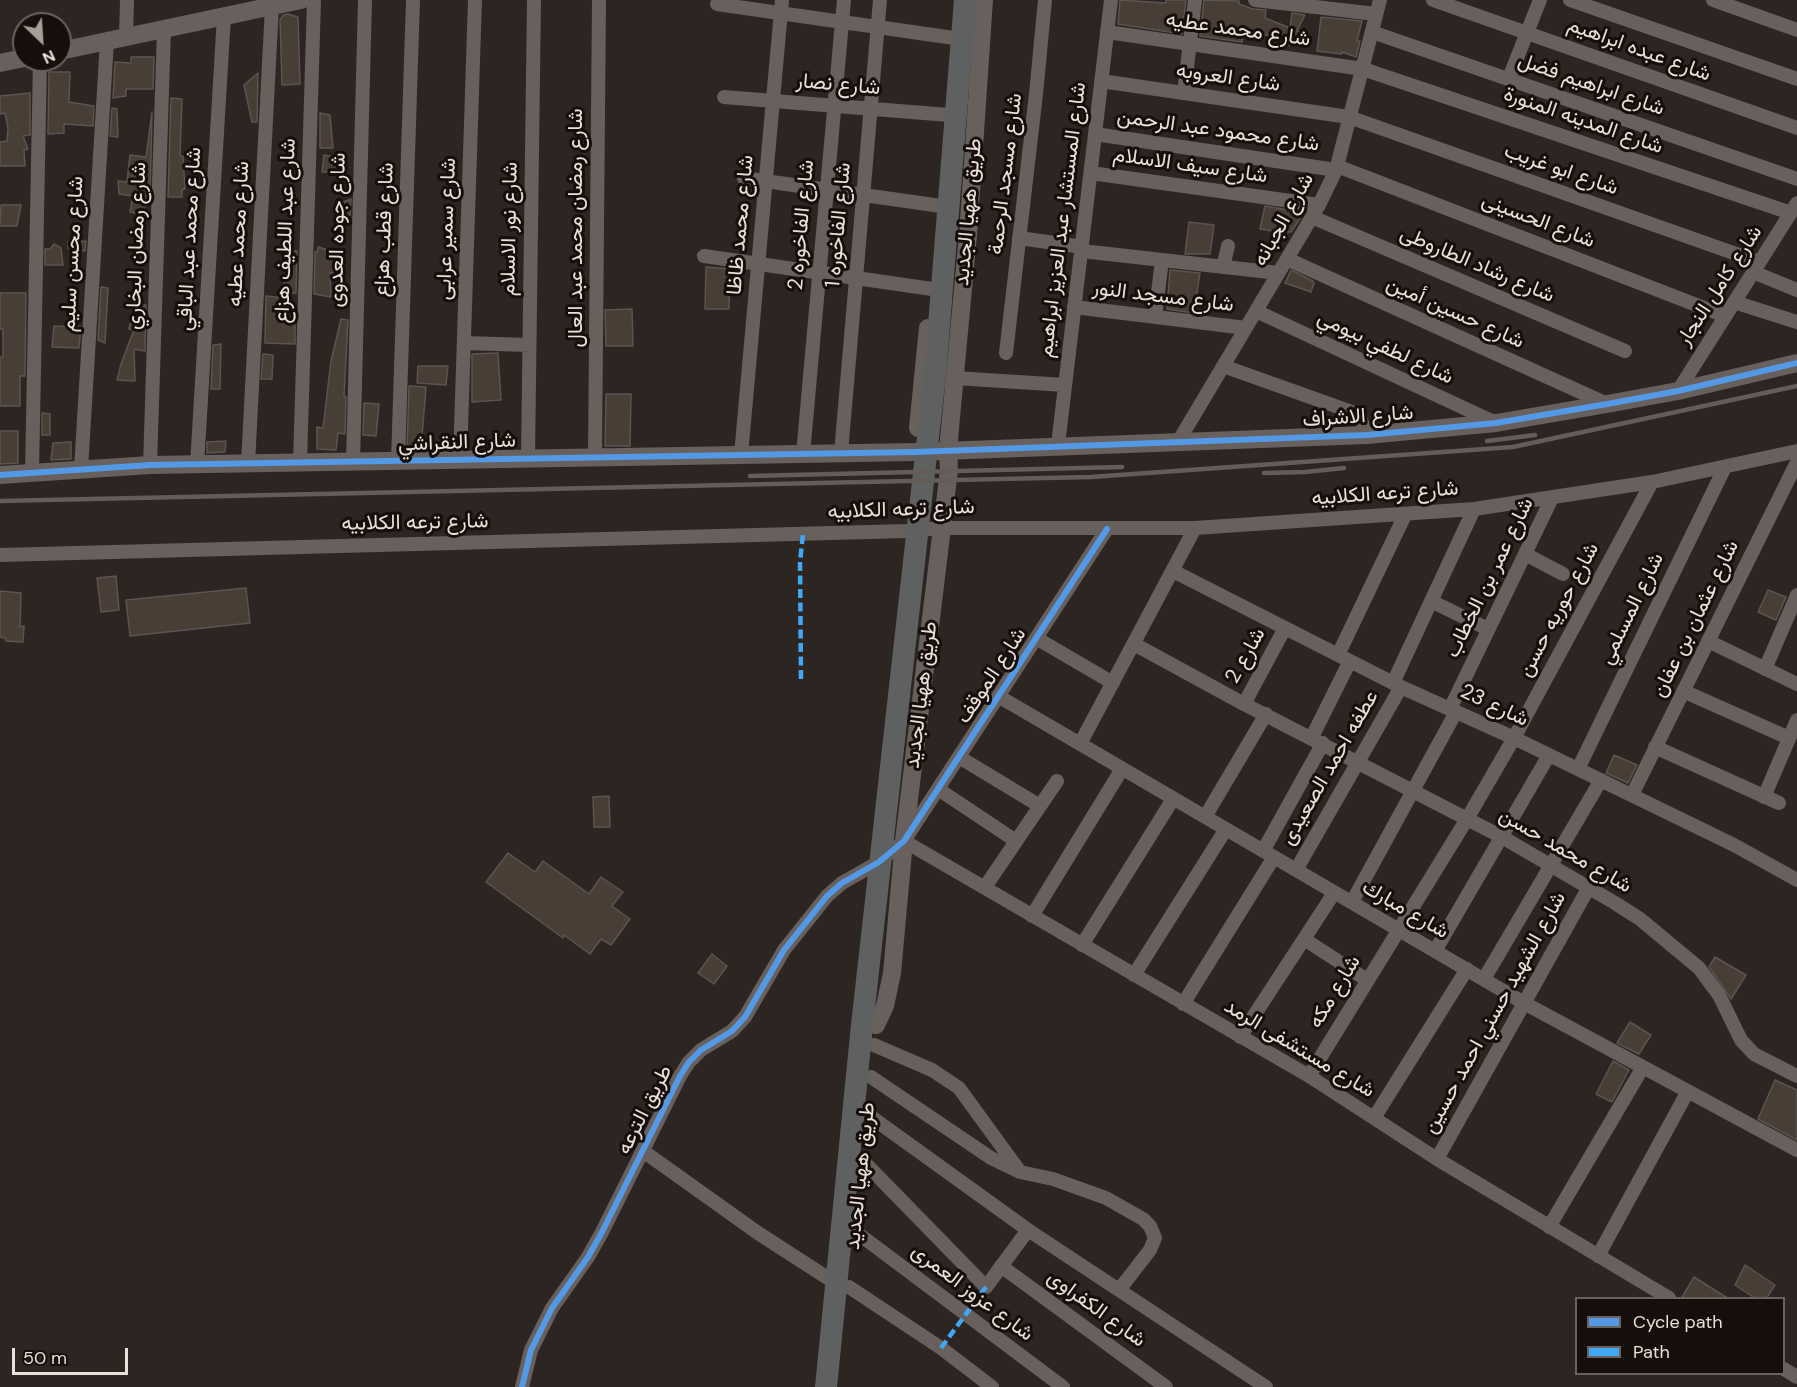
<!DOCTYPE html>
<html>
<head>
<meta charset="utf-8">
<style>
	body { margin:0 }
	#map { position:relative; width:1797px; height:1387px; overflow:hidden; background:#2d2521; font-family:"DM Sans",sans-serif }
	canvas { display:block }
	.legend { position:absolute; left:1575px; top:1297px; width:210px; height:78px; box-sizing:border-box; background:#150e0b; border:2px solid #6a625e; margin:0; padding:8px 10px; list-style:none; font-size:18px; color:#eadfda }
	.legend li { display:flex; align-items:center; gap:12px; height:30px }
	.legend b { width:30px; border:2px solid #6a625e }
	.north { position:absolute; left:12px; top:12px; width:60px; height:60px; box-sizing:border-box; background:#150e0b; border:2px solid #6a625e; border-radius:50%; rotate:155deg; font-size:16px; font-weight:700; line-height:24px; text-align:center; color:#eadfda }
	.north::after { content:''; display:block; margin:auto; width:21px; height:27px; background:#a89e99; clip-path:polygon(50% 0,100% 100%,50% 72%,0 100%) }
	.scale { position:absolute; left:12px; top:1348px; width:116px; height:27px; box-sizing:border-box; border:3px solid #eadfda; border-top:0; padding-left:8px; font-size:18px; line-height:21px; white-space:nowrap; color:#eadfda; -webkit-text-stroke:4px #150e0b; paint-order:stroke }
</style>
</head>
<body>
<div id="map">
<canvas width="1797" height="1387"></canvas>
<ul class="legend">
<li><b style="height:8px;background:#5399e6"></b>Cycle path</li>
<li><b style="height:8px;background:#3fa9f5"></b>Path</li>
</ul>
<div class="north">N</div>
<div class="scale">50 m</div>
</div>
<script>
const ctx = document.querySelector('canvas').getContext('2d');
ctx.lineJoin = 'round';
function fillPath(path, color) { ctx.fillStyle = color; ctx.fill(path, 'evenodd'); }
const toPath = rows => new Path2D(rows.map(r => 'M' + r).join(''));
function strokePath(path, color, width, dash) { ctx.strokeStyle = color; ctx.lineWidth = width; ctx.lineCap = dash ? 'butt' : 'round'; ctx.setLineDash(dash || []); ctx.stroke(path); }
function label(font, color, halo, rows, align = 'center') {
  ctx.font = font + ' "DM Sans",Vazirmatn,sans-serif'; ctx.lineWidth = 6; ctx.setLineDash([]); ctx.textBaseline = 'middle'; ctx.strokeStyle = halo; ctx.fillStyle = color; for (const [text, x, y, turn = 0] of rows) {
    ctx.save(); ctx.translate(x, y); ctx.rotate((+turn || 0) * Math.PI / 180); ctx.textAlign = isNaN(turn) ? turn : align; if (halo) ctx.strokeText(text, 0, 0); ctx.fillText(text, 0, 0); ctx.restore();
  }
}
const building = toPath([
	[1120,0,1166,3,1166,0,1186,0,1182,34,1118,24,1120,0],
	[1204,0,1239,1,1239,4,1253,9,1266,10,1265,18,1290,28,1292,13,1305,15,1297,31,1310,36,1309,41,1293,38,1289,46,1288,38,1244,32,1242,42,1200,36,1204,0],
	[288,14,298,17,300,84,282,85,280,20,283,15,288,14],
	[1321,17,1362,21,1357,41,1360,41,1356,57,1342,52,1342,54,1317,51,1321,17],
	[131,57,154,57,153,89,126,89,126,96,113,98,115,62,131,63,131,57],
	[49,72,70,72,69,102,94,106,93,126,64,124,64,133,48,134,49,72],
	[258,73,257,122,252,122,244,85,258,73],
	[30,93,30,135,23,136,28,149,24,150,25,166,0,166,0,142,7,141,8,128,5,113,0,114,0,96,30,93],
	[171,98,182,99,180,156,183,156,185,189,182,190,182,197,168,197,171,98],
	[112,108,117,109,118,137,110,136,112,108],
	[152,112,150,196,146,196,144,215,130,212,133,196,119,194,118,181,127,182,130,155,146,157,152,112],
	[320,113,330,115,333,148,320,148,320,113],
	[324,155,338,158,337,173,322,172,324,155],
	[351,199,350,215,341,218,335,205,351,199],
	[1,205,21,205,17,226,0,226,1,205],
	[1265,206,1294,211,1304,212,1291,232,1278,232,1260,229,1265,206],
	[1189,222,1214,225,1210,254,1185,254,1189,222],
	[86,241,85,251,68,248,68,242,86,241],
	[54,244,61,248,63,265,45,265,45,249,50,249,54,244],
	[318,247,339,253,336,272,330,273,331,297,314,294,315,252,317,252,318,247],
	[289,251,297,251,296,293,284,294,284,277,287,277,289,251],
	[706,267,730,269,729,309,705,309,706,267],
	[1170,270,1200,273,1194,313,1167,309,1170,270],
	[1291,270,1313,281,1314,283,1311,292,1285,283,1291,270],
	[101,287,108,288,105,343,98,340,101,287],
	[0,293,26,293,25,376,20,376,20,406,0,406,0,357,3,357,3,329,0,329,0,293],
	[266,296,283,298,282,323,295,325,295,344,265,343,266,296],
	[144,305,146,305,145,351,134,349,135,381,117,380,121,364,134,330,129,329,132,315,140,316,144,305],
	[632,309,633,346,606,346,605,310,632,309],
	[341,319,348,320,344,396,346,397,345,434,338,433,336,450,317,449,317,427,323,428,331,361,341,319],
	[54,326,81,327,79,348,52,347,54,326],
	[221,344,220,389,211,389,213,345,221,344],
	[498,353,501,400,472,402,472,354,498,353],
	[263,354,273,355,272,379,261,379,263,354],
	[418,366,448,366,446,385,417,383,418,366],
	[409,386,426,387,421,449,407,449,409,386],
	[606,394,631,394,630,446,605,446,606,394],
	[364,403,379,404,376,436,363,435,364,403],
	[42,413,50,414,50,435,42,435,42,413],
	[0,431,18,431,18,463,0,464,0,431],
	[226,441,225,452,207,453,207,442,226,441],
	[71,442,71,459,51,460,53,443,71,442],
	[116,576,119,610,101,612,97,578,116,576],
	[246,588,250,623,130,636,126,600,246,588],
	[1768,590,1786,597,1776,620,1758,612,1768,590],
	[0,591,21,593,20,627,24,626,23,642,6,641,5,638,0,637,0,591],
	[1614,755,1637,765,1628,783,1606,773,1614,755],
	[609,796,610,827,594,827,593,797,609,796],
	[508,853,535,872,543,861,589,894,601,877,623,892,612,906,630,919,611,945,601,939,590,954,564,935,563,938,486,882,508,853],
	[712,954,727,966,714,984,698,973,712,954],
	[1715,957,1746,975,1731,999,1709,967,1715,957],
	[1630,1022,1651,1035,1639,1054,1617,1043,1630,1022],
	[1613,1061,1629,1070,1612,1102,1596,1094,1613,1061],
	[1775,1080,1797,1090,1797,1140,1758,1119,1775,1080],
	[1745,1265,1775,1285,1766,1299,1756,1299,1735,1285,1745,1265],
	[1694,1277,1729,1299,1681,1299,1694,1277]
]);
fillPath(building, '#493e36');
strokePath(building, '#5b5450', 1.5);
strokePath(toPath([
	[1255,0,1376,14],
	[1433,0,1797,128],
	[1570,0,1797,79],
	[1713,0,1797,30],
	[717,4,954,38],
	[1107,32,1363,69,1791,213],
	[1372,32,1797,179],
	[126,37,127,0],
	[1509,78,1540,0],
	[1101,81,1349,117,1759,262],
	[1184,93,1195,0],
	[724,97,949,115],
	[1095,134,1336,170],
	[1337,166,1725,316],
	[1091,173,1319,205],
	[744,178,941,206],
	[1312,217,1625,351],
	[1019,238,1083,247],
	[1082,251,1278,273],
	[704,256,932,289],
	[1287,259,1607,404],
	[1223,267,1228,246],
	[1753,272,1797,290],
	[1734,302,1797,322],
	[1074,307,1246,328],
	[1256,311,1496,423],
	[1155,317,1162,260],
	[464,343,529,345],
	[1006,353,1036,94,1045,0],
	[1223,366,1352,412,1360,418,1367,435],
	[955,378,1065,385],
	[1678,391,1797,203],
	[1178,442,1319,205,1336,170,1380,0],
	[1058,445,1111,0],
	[841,453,880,0],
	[803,454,844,0],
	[741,455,782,0],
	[595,456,599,0],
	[528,458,534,0],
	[460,460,475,0],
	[398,461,413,0],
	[353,462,365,0],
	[300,463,314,0],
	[248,464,272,6],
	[150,465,164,29],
	[197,465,224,16],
	[81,469,107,41],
	[32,472,40,60],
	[1525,554,1563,574],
	[0,555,907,531,942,528,1195,528,1474,509,1652,482,1797,451],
	[1173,571,1401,687,1514,738,1734,845,1797,880],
	[1431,601,1488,629],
	[1036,638,1113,683],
	[1708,641,1797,684],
	[1134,644,1244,704,1502,837,1615,903,1640,919,1699,968,1719,995,1741,1040,1754,1054,1797,1076],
	[1338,655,1405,515],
	[1765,669,1797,595],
	[1393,683,1474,509],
	[1683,691,1789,738],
	[998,696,1524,1003,1797,1150],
	[1244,704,1285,628],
	[1450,709,1552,498],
	[1312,737,1350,661],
	[1080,744,1195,528],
	[1655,747,1779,803],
	[959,757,1040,806],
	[1578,769,1725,467],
	[938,789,1016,841],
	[1632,795,1797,462],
	[1764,797,1797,720],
	[1205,817,1266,714],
	[904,841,1309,1076,1437,1159,1669,1298],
	[1263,851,1323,743],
	[1296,870,1401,687],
	[985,887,1057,781],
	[1352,902,1456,712],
	[1032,916,1122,769],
	[1304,939,1367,980],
	[1082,945,1173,799],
	[1435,951,1549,755],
	[1134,975,1226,829],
	[1484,979,1601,780],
	[1183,1004,1274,857],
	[1240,1037,1334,893],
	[874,1045,932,1070,959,1088,1018,1169],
	[1309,1076,1467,819,1514,738,1652,482],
	[871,1077,991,1158,1020,1172,1053,1179,1106,1198,1143,1219,1150,1226,1155,1238,1150,1250,1119,1290],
	[867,1114,1028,1230,1266,1387],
	[1374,1118,1467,969],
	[643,1151,758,1233,837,1284],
	[1437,1159,1589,887],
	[862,1160,986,1287,1028,1230],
	[1549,1227,1643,1067],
	[856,1232,1063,1387],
	[1598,1256,1688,1091],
	[1001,1266,1166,1387],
	[849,1287,941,1348,992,1387],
	[1784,1369,1797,1377],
	[522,1387,531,1350,552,1308,588,1257,601,1234,680,1076,689,1062,701,1050,732,1031,745,1017,784,950,827,896,842,883,879,862,904,841,1107,529]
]), '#67605c', 14);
strokePath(toPath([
	[60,51,301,0],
	[0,63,24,58],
	[918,428,928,328],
	[0,475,150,465,916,452,1367,435,1496,423,1607,404,1678,391,1797,363],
	[876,1025,885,1006,892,973,904,841,949,470,948,450,968,235,984,0]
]), '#67605c', 18);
strokePath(toPath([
	[826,1387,862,1025,935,375,965,0]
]), '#5f6161', 22);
strokePath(toPath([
	[1487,441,1535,435],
	[1264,473,1305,472,1344,468],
	[750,476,1122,467],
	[0,501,1091,477,1513,447,1797,386]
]), '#645c59', 4.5);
strokePath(toPath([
	[801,679,800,562,803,534],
	[941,1348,986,1287]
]), '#3fa9f5', 4.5, [9, 4.5]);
strokePath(toPath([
	[0,475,150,465,916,452,1367,435,1496,423,1607,404,1678,391,1797,363],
	[522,1387,531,1350,552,1308,588,1257,601,1234,680,1076,689,1062,701,1050,732,1031,745,1017,784,950,827,896,842,883,879,862,904,841,1107,529]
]), '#5399e6', 6);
label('21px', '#eadfda', '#150e0b', [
	["شارع محمد عطيه",1238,30,8],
	["شارع عبده ابراهيم",1639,50,20],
	["شارع العروبه",1228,78,8],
	["شارع نصار",838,85,5],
	["شارع ابراهيم فضل",1591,85,19],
	["شارع المدينه المنورة",1583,121,19],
	["شارع محمود عبد الرحمن",1218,131,8],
	["شارع سيف الاسلام",1190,166,8],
	["شارع ابو غريب",1561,170,19],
	["شارع مسجد الرحمة",1006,174,-83],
	["طريق ههيا الجديد",969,212,-85],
	["شارع المستشار عبد العزيز ابراهيم",1063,220,-83],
	["شارع الجبانه",1284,220,-61],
	["شارع الحسينى",1538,221,21],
	["شارع محمد ظاظا",741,225,-85],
	["شارع الفاخوره 2",802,225,-85],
	["شارع الفاخوره 1",839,225,-85],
	["شارع رمضان محمد عبد العال",576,228,-90],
	["شارع سمير عرابى",447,229,-88],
	["شارع نور الاسلام",510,229,-89],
	["شارع جوده العدوى",338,230,-89],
	["شارع قطب هزاع",385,230,-88],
	["شارع عبد اللطيف هزاع",286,231,-88],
	["شارع محمد عطيه",239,234,-87],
	["شارع محمد عبد الباقي",190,239,-87],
	["شارع رمضان البخاري",137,246,-88],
	["شارع محسن سليم",73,254,-87],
	["شارع رشاد الطاروطى",1477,265,23],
	["شارع كامل النجار",1720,286,-57],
	["شارع مسجد النور",1163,297,7],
	["شارع حسين أمين",1455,313,24],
	["شارع لطفي بيومي",1385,348,25],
	["شارع الاشراف",1358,417,-4],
	["شارع النقراشي",457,443,-2],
	["شارع ترعه الكلابيه",1385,494,-4],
	["شارع ترعه الكلابيه",901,510,-2],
	["شارع ترعه الكلابيه",415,523,-1],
	["شارع عمر بن الخطاب",1490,578,-64],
	["شارع المسلمي",1632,609,-64],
	["شارع حوريه حسن",1559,610,-62],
	["شارع عثمان بن عفان",1696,619,-64],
	["شارع 2",1246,656,-61],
	["شارع الموقف",992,676,-57],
	["طريق ههيا الجديد",922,695,-83],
	["شارع 23",1494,706,25],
	["عطفه احمد الصعيدى",1330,768,-60],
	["شارع محمد حسن",1565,851,30],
	["شارع مبارك",1405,910,30],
	["شارع مكه",1335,992,-59],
	["شارع الشهيد حسني احمد حسين",1495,1013,-61],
	["شارع مستشفى الرمد",1299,1049,31],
	["طريق الترعه",645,1110,-63],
	["طريق ههيا الجديد",861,1176,-84],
	["شارع عزوز العمرى",972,1293,37],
	["شارع الكفراوى",1096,1309,36]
]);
</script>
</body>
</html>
